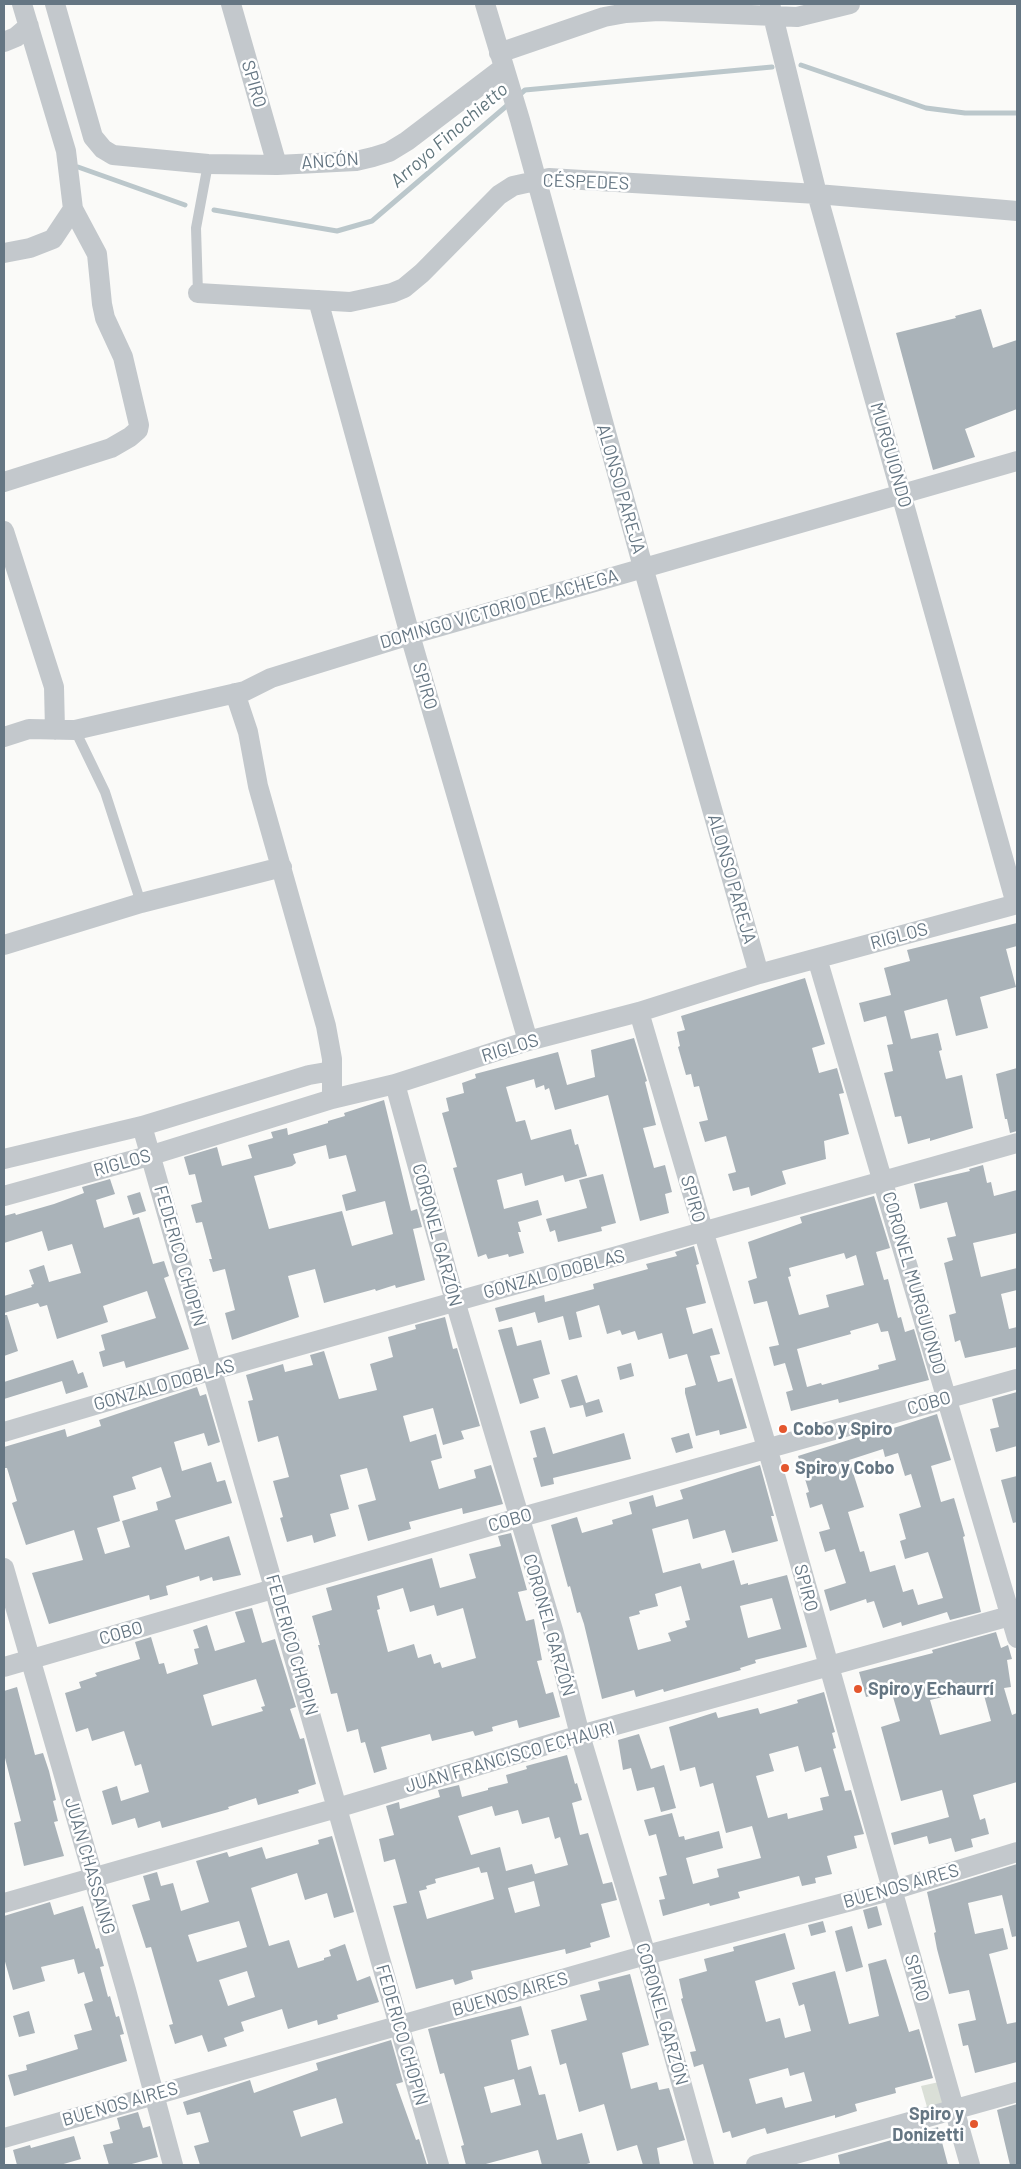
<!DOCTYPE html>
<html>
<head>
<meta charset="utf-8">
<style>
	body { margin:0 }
	#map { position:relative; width:1021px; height:2169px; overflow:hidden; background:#fafaf8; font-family:Barlow,sans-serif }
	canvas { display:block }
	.frame { position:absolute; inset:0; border:5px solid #657683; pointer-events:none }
</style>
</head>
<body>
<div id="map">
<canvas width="1021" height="2169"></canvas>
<div class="frame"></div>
</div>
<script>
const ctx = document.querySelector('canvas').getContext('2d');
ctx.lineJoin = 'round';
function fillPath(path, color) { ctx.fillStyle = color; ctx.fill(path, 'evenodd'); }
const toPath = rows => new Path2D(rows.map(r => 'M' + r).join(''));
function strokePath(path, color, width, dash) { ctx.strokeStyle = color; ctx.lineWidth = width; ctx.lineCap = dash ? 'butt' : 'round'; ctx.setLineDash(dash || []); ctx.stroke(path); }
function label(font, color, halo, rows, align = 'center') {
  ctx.font = font + ' Barlow,sans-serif'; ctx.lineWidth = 5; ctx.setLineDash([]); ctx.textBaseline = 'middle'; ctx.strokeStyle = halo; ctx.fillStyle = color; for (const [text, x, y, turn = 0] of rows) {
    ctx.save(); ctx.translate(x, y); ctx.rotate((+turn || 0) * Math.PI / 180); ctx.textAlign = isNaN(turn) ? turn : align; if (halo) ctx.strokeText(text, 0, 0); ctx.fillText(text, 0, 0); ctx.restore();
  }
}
fillPath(toPath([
	[939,2082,945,2104,927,2107,921,2086]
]), '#dadfd7');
strokePath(toPath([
	[801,65,926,108,965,113,1017,113],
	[518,96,525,90,772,67],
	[78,167,185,205],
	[214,210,337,231,372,221,510,103]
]), '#bbc7cb', 5);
fillPath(toPath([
	[981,309,993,348,1017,340,1017,409,965,429,975,457,933,470,896,333,956,318,955,316],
	[1017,923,1017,946,1006,949,1016,987,980,997,988,1028,956,1036,947,999,904,1011,911,1039,938,1033,942,1050,939,1051,946,1079,962,1075,973,1128,930,1141,930,1138,908,1144,901,1116,895,1117,884,1073,893,1071,887,1045,893,1044,886,1016,864,1022,859,1003,891,995,884,968,910,961,907,950],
	[805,978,825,1044,812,1048,819,1073,837,1068,844,1093,839,1094,849,1134,824,1141,826,1159,782,1171,786,1184,751,1196,749,1187,733,1191,728,1174,736,1172,726,1136,705,1142,699,1122,708,1120,699,1086,694,1087,691,1074,686,1075,678,1047,680,1046,677,1032,685,1030,681,1016],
	[634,1038,647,1081,645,1082,656,1125,643,1128,654,1168,665,1165,672,1192,665,1194,669,1213,640,1221,608,1095,555,1110,549,1088,545,1090,544,1085,536,1088,534,1079,506,1087,516,1122,525,1120,531,1140,571,1129,575,1145,578,1144,587,1176,565,1182,563,1175,525,1186,522,1173,497,1180,504,1209,538,1200,542,1215,518,1222,521,1232,518,1232,524,1253,509,1257,508,1254,488,1259,486,1254,478,1257,453,1168,457,1167,442,1113,449,1111,446,1098,464,1093,462,1083,476,1078,475,1074,558,1052,567,1085,595,1077,591,1050],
	[1017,1068,1017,1131,1010,1133,1007,1119,1005,1119,996,1074],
	[384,1100,411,1211,417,1209,422,1227,413,1229,425,1280,396,1288,395,1285,376,1291,375,1289,324,1303,315,1269,288,1276,299,1317,232,1340,225,1313,235,1310,225,1269,213,1272,209,1259,212,1259,202,1222,196,1223,191,1205,202,1202,195,1174,189,1175,184,1157,217,1147,222,1166,252,1158,248,1145,273,1138,271,1132,287,1128,288,1135,328,1123,328,1121,345,1116,344,1113],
	[326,1145,329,1159,346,1155,356,1191,342,1195,346,1211,385,1201,393,1234,352,1246,342,1211,269,1229,254,1176,292,1166,296,1163,293,1154],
	[983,1165,987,1183,991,1182,994,1196,1017,1190,1017,1233,973,1243,981,1277,1017,1268,1017,1290,1001,1294,1009,1329,1017,1327,1017,1347,965,1358,960,1340,955,1342,949,1315,956,1313,944,1263,953,1260,947,1238,956,1236,947,1202,920,1209,914,1184,970,1171,969,1169],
	[603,1174,616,1223,601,1227,602,1231,558,1242,555,1230,550,1232,546,1219,587,1208,579,1180],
	[110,1179,115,1194,96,1200,104,1228,139,1217,153,1264,164,1261,169,1276,164,1278,189,1349,126,1368,124,1361,103,1367,99,1352,105,1350,101,1335,156,1318,147,1291,103,1306,108,1322,57,1339,47,1305,40,1307,38,1303,4,1313,4,1296,32,1287,31,1285,34,1284,29,1270,44,1265,49,1282,81,1273,72,1244,48,1251,42,1231,4,1243,4,1216,15,1213,16,1215,54,1204,84,1193,82,1187],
	[140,1192,146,1211,133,1215,127,1196],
	[874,1196,890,1248,876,1252,884,1280,888,1279,898,1318,901,1317,905,1332,914,1329,929,1380,839,1403,838,1399,791,1411,786,1392,793,1390,785,1363,774,1366,769,1347,779,1345,767,1301,754,1304,748,1281,757,1278,748,1242,802,1223,800,1217],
	[844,1253,846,1259,856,1255,864,1285,826,1295,829,1307,799,1315,788,1277,791,1276,789,1268],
	[878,1323,881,1332,888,1331,896,1360,878,1365,879,1369,822,1385,821,1383,807,1387,797,1349,851,1334,850,1331],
	[694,1246,699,1264,696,1265,706,1303,686,1308,693,1334,712,1328,720,1354,710,1356,718,1382,732,1378,747,1428,720,1435,719,1430,696,1436,685,1393,685,1388,696,1385,687,1354,669,1359,662,1333,638,1340,635,1331,622,1335,620,1330,607,1334,599,1305,576,1312,582,1337,569,1340,563,1316,538,1323,535,1312,499,1322,495,1308,544,1295,545,1302,594,1289,593,1284,648,1269,646,1264,677,1256,675,1252],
	[4,1315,7,1315,18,1351,4,1356],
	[445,1317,453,1349,457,1348,480,1426,461,1431,464,1439,443,1445,433,1408,403,1416,410,1442,436,1434,442,1458,431,1461,439,1489,476,1478,474,1470,491,1465,503,1504,463,1514,462,1508,409,1522,411,1529,368,1541,358,1505,376,1500,367,1468,340,1475,349,1509,330,1514,336,1536,314,1543,312,1535,287,1542,280,1518,283,1517,273,1481,289,1477,278,1436,258,1442,248,1401,253,1400,246,1375,283,1364,285,1372,313,1365,310,1355,324,1351,339,1399,377,1390,370,1364,393,1357,388,1337,416,1329,415,1325],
	[512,1327,517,1346,541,1340,550,1374,533,1379,539,1398,520,1404,498,1330],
	[73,1360,78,1374,83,1372,88,1387,66,1394,62,1381,4,1399,4,1382],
	[631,1363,634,1376,620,1380,617,1367],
	[577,1375,586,1403,599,1399,603,1412,586,1417,583,1405,570,1408,561,1380],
	[197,1387,200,1396,206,1394,220,1442,208,1446,204,1433,174,1442,182,1471,211,1462,217,1482,225,1480,232,1503,175,1520,185,1550,229,1536,241,1575,213,1581,212,1577,200,1581,199,1576,166,1586,168,1595,150,1600,149,1595,49,1624,32,1573,83,1560,74,1530,26,1545,12,1503,17,1501,7,1468,4,1468,4,1447,65,1429,67,1437,101,1426,99,1420],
	[161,1467,171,1497,156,1502,158,1510,122,1521,130,1547,105,1554,97,1528,120,1521,113,1496,136,1489,132,1477],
	[1017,1392,1017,1446,996,1452,990,1429,999,1427,992,1399],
	[937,1414,951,1460,931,1466,941,1502,954,1498,965,1536,963,1537,981,1612,950,1620,947,1612,902,1626,901,1622,883,1628,874,1601,867,1603,866,1599,830,1611,824,1590,846,1583,835,1549,825,1552,819,1532,830,1529,822,1504,810,1508,806,1493,809,1492,798,1456,855,1438,855,1436,874,1431,875,1434],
	[883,1449,885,1457,898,1453,905,1476,911,1474,921,1507,899,1514,906,1539,900,1541,905,1559,928,1552,943,1598,918,1605,913,1589,903,1592,895,1565,870,1572,864,1551,860,1552,848,1512,864,1507,849,1460],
	[545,1427,553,1454,624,1433,631,1459,553,1478,554,1484,541,1487,533,1458,537,1457,530,1431],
	[689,1433,693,1448,676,1453,671,1438],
	[760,1465,774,1516,771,1516,778,1541,732,1553,725,1530,693,1539,688,1519,652,1529,663,1573,700,1563,702,1569,734,1560,741,1585,748,1583,748,1585,787,1575,807,1647,755,1660,756,1663,740,1668,741,1670,664,1692,663,1689,636,1697,634,1690,602,1699,584,1624,580,1612,577,1613,570,1586,568,1587,551,1525,577,1517,582,1533,613,1524,612,1520,632,1514,629,1502,653,1495,656,1507,683,1499,680,1490],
	[681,1586,690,1620,685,1621,687,1627,668,1633,671,1641,638,1650,629,1617,640,1614,639,1611,658,1606,655,1594],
	[772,1598,781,1629,748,1638,740,1606],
	[1017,1476,1017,1522,1013,1523,1001,1480],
	[511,1533,527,1590,518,1592,526,1621,534,1619,542,1660,537,1661,546,1694,553,1692,560,1717,519,1728,517,1720,492,1727,493,1731,475,1736,473,1731,432,1741,430,1734,381,1747,387,1769,374,1773,365,1742,361,1743,358,1729,347,1732,337,1693,331,1694,318,1645,320,1645,312,1616,332,1610,326,1588,432,1558,440,1588,476,1578,469,1554,501,1546,498,1536],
	[403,1588,410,1612,434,1605,437,1616,463,1608,476,1658,442,1668,440,1662,434,1664,431,1654,418,1658,414,1644,388,1652,377,1610,380,1609,377,1596],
	[252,1608,262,1643,275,1639,296,1707,290,1709,300,1739,304,1738,316,1784,298,1790,299,1793,258,1805,256,1798,228,1807,229,1809,162,1828,160,1821,138,1828,135,1818,112,1825,102,1791,117,1786,121,1801,149,1792,141,1764,135,1766,124,1731,92,1741,88,1728,76,1732,65,1693,81,1688,79,1682,97,1676,95,1673,140,1659,135,1642,151,1637,159,1664,164,1663,167,1674,198,1664,194,1649,199,1648,193,1630,207,1625,215,1651,245,1642,235,1612],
	[256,1679,265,1706,261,1707,263,1711,212,1726,203,1695],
	[996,1632,1001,1648,1008,1645,1012,1659,1007,1660,1011,1687,1004,1688,1012,1715,1017,1713,1017,1782,973,1795,980,1820,985,1818,989,1834,971,1839,973,1847,955,1852,951,1838,929,1844,927,1836,894,1845,891,1833,949,1817,942,1790,901,1801,881,1727,900,1721,891,1690,866,1697,859,1672,933,1653,932,1650],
	[982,1688,991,1721,940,1735,930,1700],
	[17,1687,35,1755,43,1753,49,1771,56,1800,53,1801,58,1821,54,1822,64,1856,24,1866,14,1823,21,1821,4,1754,4,1691],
	[824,1692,835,1732,832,1733,836,1748,833,1749,845,1791,851,1790,864,1834,854,1836,857,1848,827,1856,832,1874,815,1878,816,1883,802,1886,799,1876,738,1892,740,1898,710,1906,709,1903,663,1916,659,1900,665,1899,659,1877,667,1875,656,1834,649,1836,644,1820,672,1813,679,1837,684,1836,685,1840,719,1831,723,1848,686,1858,693,1884,719,1877,717,1869,761,1858,752,1826,726,1833,713,1783,700,1787,695,1767,680,1771,669,1727,716,1712,718,1718,758,1708,760,1714,798,1703,797,1700],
	[798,1746,805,1772,821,1767,829,1796,820,1798,823,1810,788,1819,787,1813,768,1818,756,1776,774,1771,769,1754],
	[639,1734,651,1769,664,1765,676,1808,661,1812,654,1787,637,1791,631,1768,623,1770,618,1740],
	[567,1755,575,1784,577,1783,582,1800,572,1803,580,1835,588,1833,603,1884,612,1882,617,1900,601,1904,610,1937,590,1943,591,1947,566,1954,565,1949,471,1971,473,1979,455,1985,453,1979,416,1989,393,1906,407,1903,395,1859,384,1862,379,1839,394,1835,386,1806,399,1802,400,1809,440,1797,438,1790,459,1785,462,1797,488,1790,488,1788,508,1783,506,1775,527,1769,526,1766],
	[492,1806,495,1816,518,1810,522,1824,549,1817,555,1839,560,1837,568,1865,535,1874,532,1864,506,1871,500,1847,471,1855,458,1816],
	[479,1867,481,1873,487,1872,494,1899,427,1919,419,1891,427,1889,426,1886,436,1883,435,1879],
	[534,1881,540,1906,515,1913,508,1888],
	[332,1836,354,1912,334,1918,327,1893,305,1900,297,1873,251,1888,269,1946,289,1940,298,1968,324,1960,324,1958,331,1956,329,1950,345,1944,357,1981,370,1976,379,2002,337,2015,338,2019,318,2025,317,2020,288,2029,282,2009,241,2022,244,2031,224,2038,227,2046,208,2052,202,2035,175,2044,169,2025,173,2024,151,1947,146,1948,132,1905,150,1900,143,1876,157,1872,161,1886,173,1883,181,1911,209,1902,196,1861,227,1852,229,1857,262,1847,266,1859,319,1844,318,1840],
	[239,1921,247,1947,197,1962,188,1935],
	[247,1971,255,1997,228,2006,219,1980],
	[1017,1864,1017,1936,1012,1937,1002,1895,968,1903,975,1934,1003,1928,1008,1949,989,1954,1007,2024,1017,2022,1017,2062,975,2073,968,2045,963,2046,958,2024,976,2020,969,1990,949,1994,937,1949,934,1933,936,1932,927,1892],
	[50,1902,54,1915,83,1906,96,1949,99,1948,104,1966,100,1967,108,1997,110,1996,116,2017,119,2016,124,2034,120,2035,127,2061,14,2096,8,2075,27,2070,26,2065,78,2049,74,2035,92,2030,84,2004,93,2001,84,1972,78,1974,74,1959,41,1967,45,1981,13,1990,4,1958,4,1916],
	[877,1906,882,1925,868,1929,863,1910],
	[823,1921,826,1932,811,1936,808,1925],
	[852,1926,863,1967,846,1972,835,1931],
	[785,1933,795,1969,755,1981,766,2022,780,2018,785,2038,811,2031,804,2004,799,2006,792,1983,835,1971,849,2024,879,2016,868,1964,886,1959,909,2032,919,2029,933,2078,895,2088,896,2093,855,2104,857,2111,835,2118,835,2115,767,2134,765,2128,732,2138,730,2131,723,2133,703,2064,694,2067,690,2052,696,2051,681,1999,683,1998,679,1979,707,1971,704,1959,734,1951,733,1947],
	[788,2068,790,2076,804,2072,812,2101,785,2108,782,2097,756,2104,749,2079],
	[630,1974,649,2045,622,2053,631,2089,657,2082,659,2090,669,2088,685,2140,657,2148,660,2165,643,2165,637,2145,617,2151,604,2104,579,2112,566,2063,560,2065,551,2030,587,2020,580,1995,600,1990,598,1982],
	[521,2006,529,2035,511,2040,518,2070,531,2066,539,2095,545,2094,557,2140,582,2133,590,2163,583,2165,542,2165,538,2150,482,2165,466,2165,461,2146,464,2145,444,2073,440,2074,428,2029],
	[514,2079,521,2105,491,2113,484,2087],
	[29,2011,35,2033,19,2037,13,2016],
	[391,2040,403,2082,396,2084,416,2140,419,2139,427,2165,200,2165,194,2146,209,2142,200,2112,187,2115,183,2102,250,2080,254,2093,318,2070,316,2063],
	[336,2098,343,2123,301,2137,293,2111],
	[1017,2104,1017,2165,1010,2165,997,2110],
	[138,2112,143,2128,150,2126,158,2157,128,2165,109,2165,103,2145,113,2143,110,2132,120,2129,117,2118],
	[938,2127,948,2165,840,2165,838,2155],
	[74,2136,81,2159,60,2165,17,2165,13,2150,30,2145,31,2148]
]), '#aab3b9');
strokePath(toPath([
	[198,293,196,228,208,164],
	[75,730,105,792,141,903]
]), '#c3c8cc', 10);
strokePath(toPath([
	[55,4,93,137,103,149,113,155,208,164,277,165,356,161,373,157,389,152,407,141,503,68],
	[231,4,277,165],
	[485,4,520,120,643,567,759,974],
	[770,4,817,194,1016,904],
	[4,42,16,37,29,26],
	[499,53,604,17,626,13,659,11,797,17,850,4],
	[4,253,30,248,53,239,73,209],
	[198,293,350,302,392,293,404,288,422,273,499,195,513,186,549,178,817,194,1017,211],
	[318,300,410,635,528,1041],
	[4,482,111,448,130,437,138,430,139,425,123,357,105,318,102,304,97,254,73,209,66,151,22,4],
	[4,531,54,687,55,730],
	[235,693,248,732,258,786,326,1026,332,1059,332,1099],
	[4,737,29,729,75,730,245,691,271,678,410,635,1017,461],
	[4,945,141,903,282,867],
	[817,958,1017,1638],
	[639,1012,775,1475,970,2165],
	[395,1084,455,1301,553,1630,580,1735,646,1955,704,2165],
	[142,1126,439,2165],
	[4,1159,142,1126,309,1075,332,1071],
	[4,1196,152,1155,332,1099,395,1084,528,1041,639,1012,759,974,1017,904],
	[4,1432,213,1370,1017,1143],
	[4,1568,126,1990,173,2165],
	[4,1667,518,1518,1017,1379],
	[4,1903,337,1808,580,1735,1017,1614],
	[4,2138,646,1955,893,1890,1017,1852],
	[756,2165,1017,2092]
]), '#c3c8cc', 20);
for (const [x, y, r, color] of [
	[783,1429,5,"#e4572e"],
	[785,1468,5,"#e4572e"],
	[858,1689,5,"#e4572e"],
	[974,2124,5,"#e4572e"]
]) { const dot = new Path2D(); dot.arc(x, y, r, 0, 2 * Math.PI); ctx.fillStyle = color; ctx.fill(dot); strokePath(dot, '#fff', 2); }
label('18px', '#657683', '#fff', [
	["SPIRO",254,84,74],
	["ANCÓN",330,161,-4],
	["CÉSPEDES",586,182,2],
	["MURGUIONDO",891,455,74],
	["ALONSO PAREJA",621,489,74],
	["DOMINGO VICTORIO DE ACHEGA",499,609,-16],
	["SPIRO",425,686,74],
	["ALONSO PAREJA",732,879,74],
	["RIGLOS",899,936,-15],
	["RIGLOS",510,1048,-17],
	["RIGLOS",122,1163,-16],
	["SPIRO",693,1199,74],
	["CORONEL GARZÓN",437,1235,75],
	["FEDERICO CHOPIN",180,1256,74],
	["GONZALO DOBLAS",554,1274,-15],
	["CORONEL MURGUIONDO",914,1283,74],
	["GONZALO DOBLAS",164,1385,-16],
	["COBO",929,1403,-16],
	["COBO",510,1520,-16],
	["SPIRO",806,1588,75],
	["CORONEL GARZÓN",549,1625,74],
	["COBO",121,1633,-16],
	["FEDERICO CHOPIN",292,1645,74],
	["JUAN FRANCISCO ECHAURI",510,1757,-16],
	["JUAN CHASSAING",90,1866,74],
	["BUENOS AIRES",901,1886,-16],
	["SPIRO",917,1978,74],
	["BUENOS AIRES",510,1994,-16],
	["CORONEL GARZÓN",662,2014,74],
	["FEDERICO CHOPIN",402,2035,74],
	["BUENOS AIRES",120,2104,-16]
]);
label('bold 18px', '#657683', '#fff', [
	["Cobo y Spiro",793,1429],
	["Spiro y Cobo",795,1468],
	["Spiro y Echaurrí",868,1689],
	["Spiro y",964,2114,"right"],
	["Donizetti",964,2135,"right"]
], 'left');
label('italic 19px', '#60757c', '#fff', [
	["Arroyo Finochietto",449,135,-41]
]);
</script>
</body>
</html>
